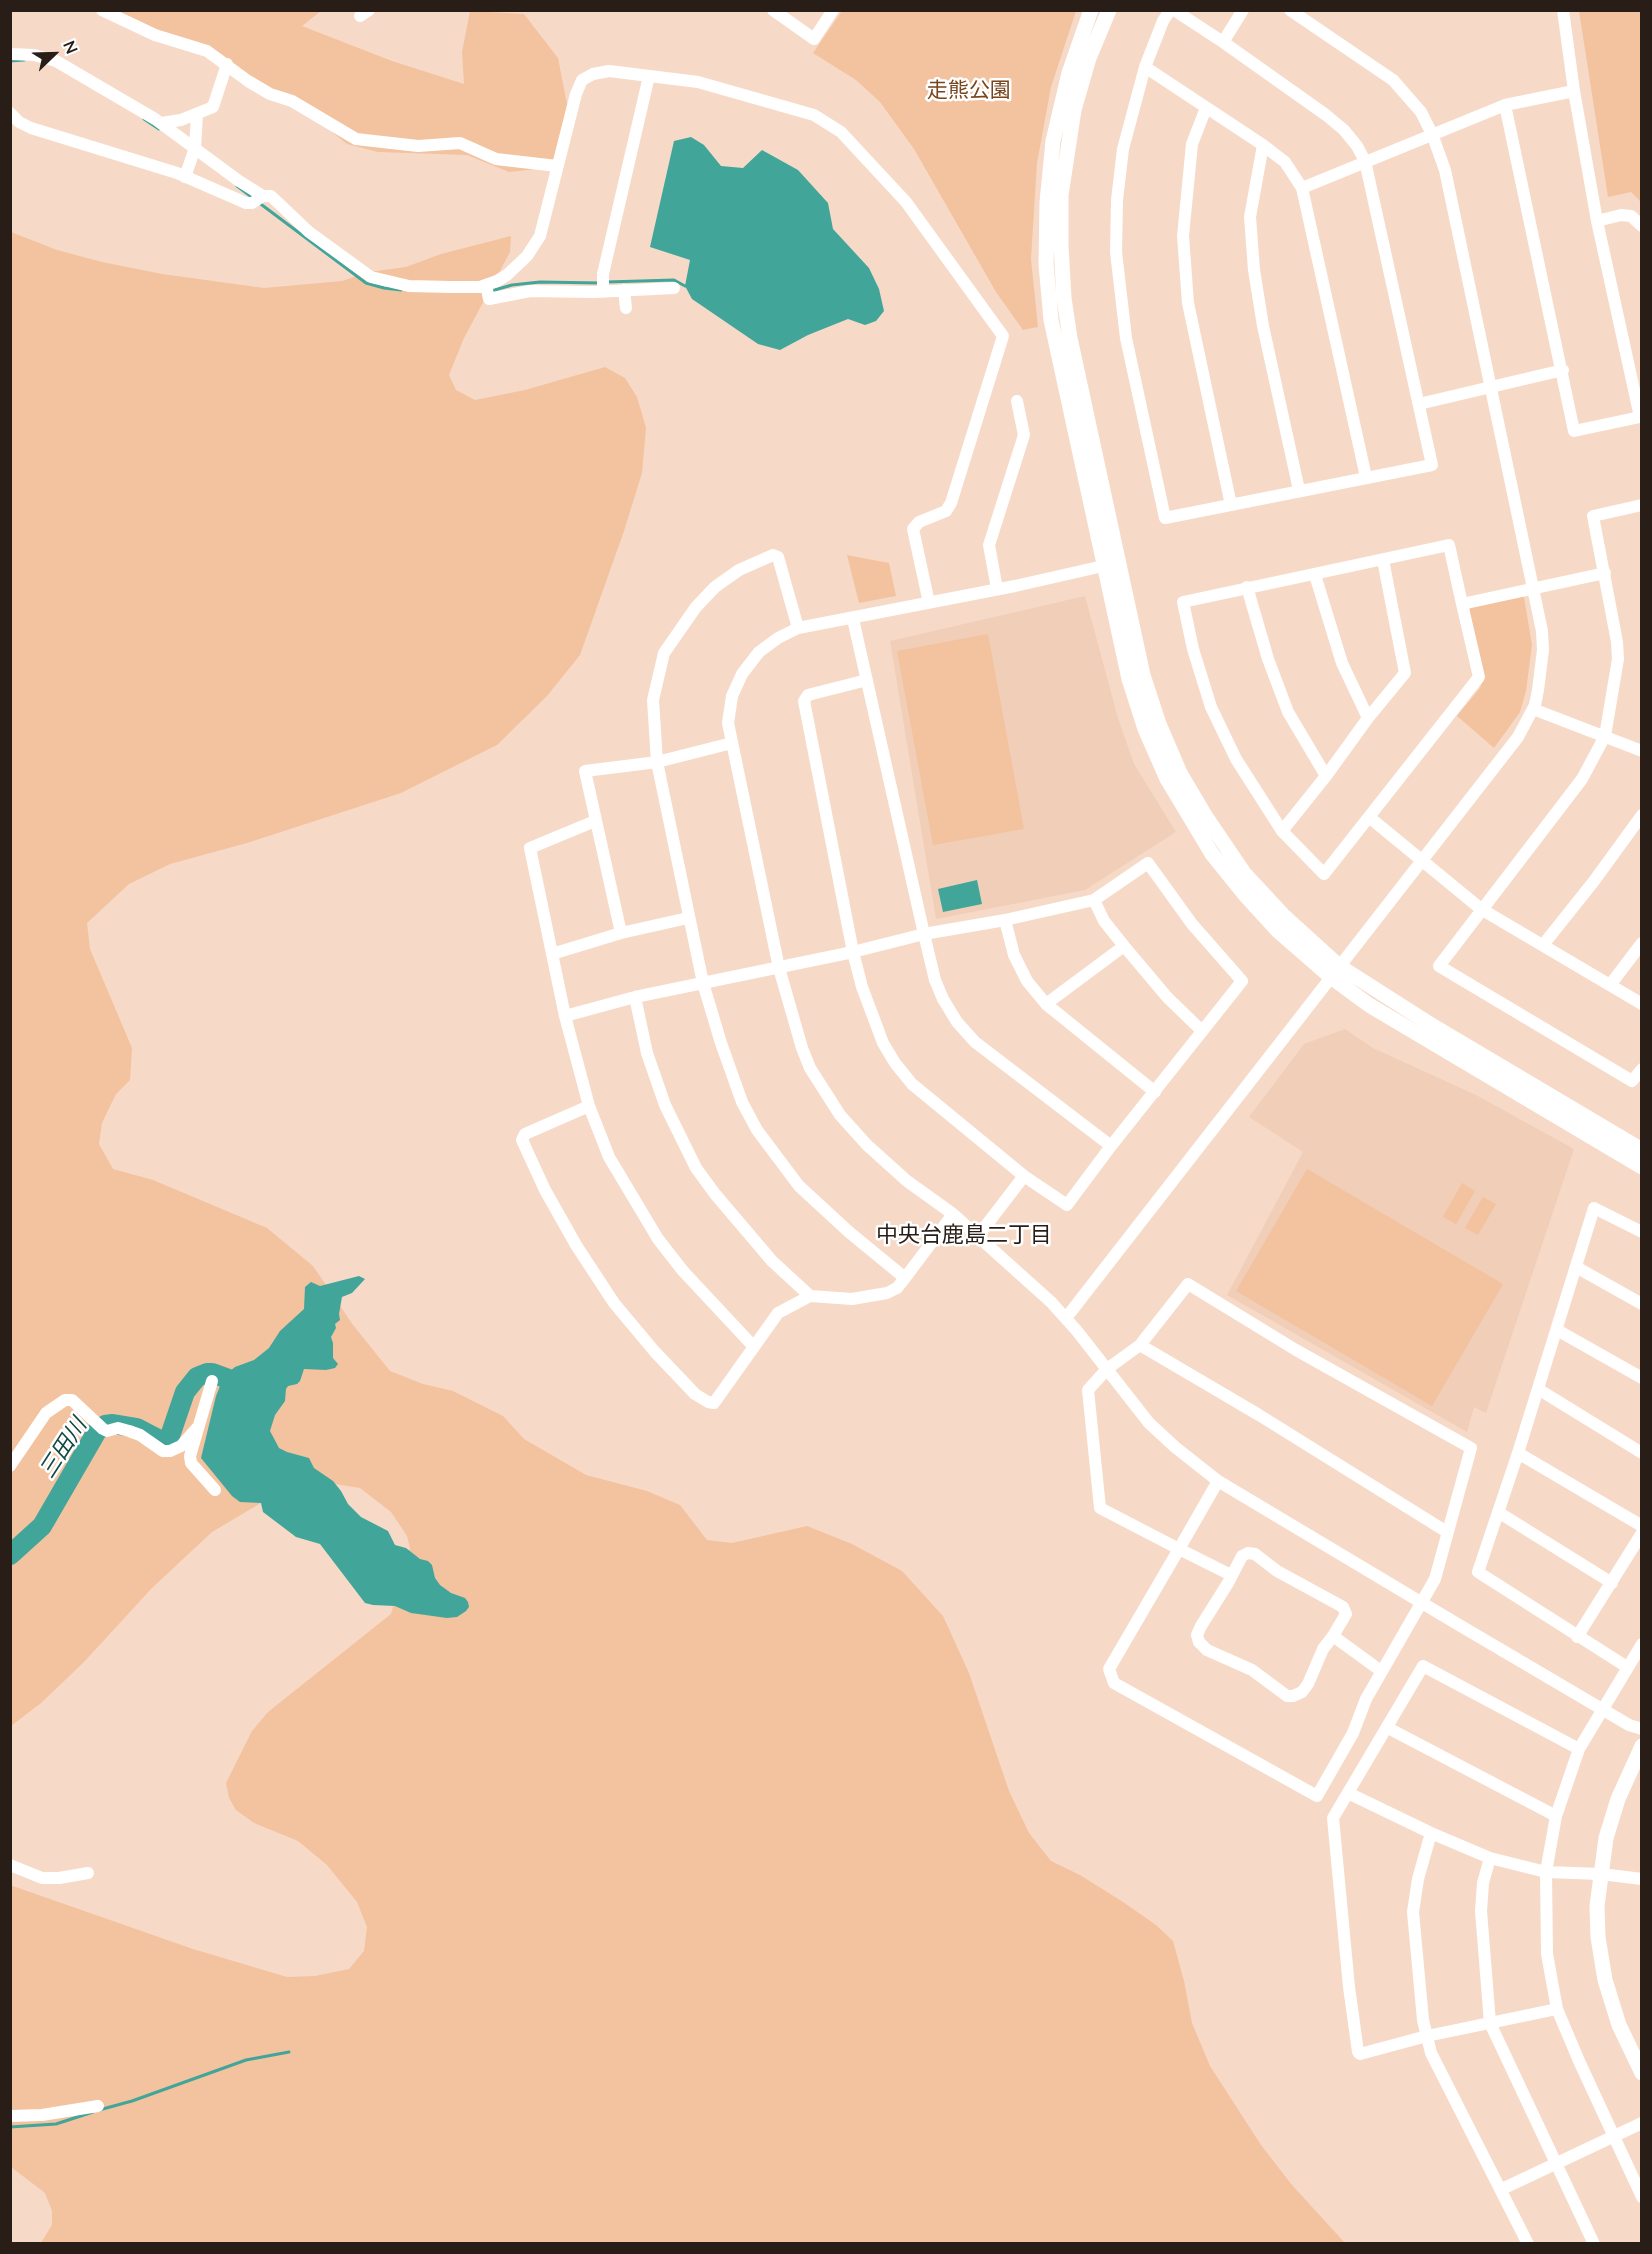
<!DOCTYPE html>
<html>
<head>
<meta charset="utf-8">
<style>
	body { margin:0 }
	#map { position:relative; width:1652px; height:2254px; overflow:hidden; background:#f6dac7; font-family:Lato,sans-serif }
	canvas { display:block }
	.frame { position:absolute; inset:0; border:12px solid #281e17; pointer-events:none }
	.north { position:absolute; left:24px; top:24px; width:60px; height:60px; -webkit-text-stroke:4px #fff; paint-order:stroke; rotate:67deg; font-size:16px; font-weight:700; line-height:24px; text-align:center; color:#281e17 }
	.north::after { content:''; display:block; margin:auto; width:21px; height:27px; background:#281e17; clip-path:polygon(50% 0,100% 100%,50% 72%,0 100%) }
</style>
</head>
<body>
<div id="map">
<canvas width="1652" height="2254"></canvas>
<div class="frame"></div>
<div class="north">N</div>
</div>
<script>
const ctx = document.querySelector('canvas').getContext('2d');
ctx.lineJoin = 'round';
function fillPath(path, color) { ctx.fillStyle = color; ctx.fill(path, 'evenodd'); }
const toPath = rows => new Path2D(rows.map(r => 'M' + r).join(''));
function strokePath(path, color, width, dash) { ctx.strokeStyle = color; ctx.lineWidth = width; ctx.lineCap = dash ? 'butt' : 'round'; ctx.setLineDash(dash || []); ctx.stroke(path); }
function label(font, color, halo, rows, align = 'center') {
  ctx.font = font + ' Lato,"Noto Sans JP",sans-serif'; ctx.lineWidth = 5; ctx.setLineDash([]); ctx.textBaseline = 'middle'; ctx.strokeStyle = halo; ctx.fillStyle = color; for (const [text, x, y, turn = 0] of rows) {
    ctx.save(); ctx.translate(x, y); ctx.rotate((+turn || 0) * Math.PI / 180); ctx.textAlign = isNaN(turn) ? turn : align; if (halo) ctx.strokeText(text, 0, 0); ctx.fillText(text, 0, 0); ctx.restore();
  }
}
fillPath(toPath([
	[1085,596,1118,718,1134,764,1176,832,1085,890,936,919,890,641],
	[1345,1029,1373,1048,1476,1095,1574,1149,1486,1413,1474,1407,1467,1432,1227,1295,1303,1152,1249,1117,1304,1044]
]), '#f1ceb7');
fillPath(toPath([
	[98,11,321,11,302,26,392,61,464,84,462,52,470,11,524,14,558,58,567,104,556,167,509,172,467,155,378,152,347,144,307,112,244,73],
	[842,11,1076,11,1051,87,1037,163,1031,259,1038,327,1023,330,996,292,914,149,880,102,856,80,813,53],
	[1579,11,1641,11,1641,202,1631,192,1608,197],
	[11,232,57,250,102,262,162,274,264,288,342,281,369,272,406,267,441,254,511,236,510,252,464,338,449,375,456,390,475,400,525,390,605,367,625,378,637,397,646,428,642,473,624,531,580,655,547,696,497,745,401,793,247,843,170,864,129,884,87,923,90,949,132,1048,130,1080,116,1094,102,1123,99,1144,113,1169,153,1180,267,1228,313,1266,353,1325,390,1371,423,1384,453,1391,503,1416,524,1439,586,1475,647,1491,680,1505,707,1540,732,1543,807,1526,852,1544,902,1571,943,1616,969,1673,1009,1791,1029,1833,1051,1861,1080,1875,1123,1902,1156,1925,1173,1941,1184,1981,1192,2023,1210,2066,1261,2145,1292,2185,1345,2243,41,2243,52,2225,52,2211,45,2193,11,2167,10,1885,193,1949,287,1977,315,1976,349,1969,364,1951,367,1927,357,1902,327,1865,298,1841,254,1823,236,1810,229,1798,226,1783,252,1731,268,1712,391,1614,410,1548,407,1536,391,1512,360,1488,335,1484,276,1494,212,1532,152,1588,83,1663,41,1703,11,1726],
	[847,555,889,563,896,596,859,603],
	[1520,595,1524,597,1532,645,1526,691,1520,712,1494,748,1457,716,1480,688,1484,676,1469,610,1473,604],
	[988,634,1024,829,933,845,897,651],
	[1307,1169,1503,1284,1432,1406,1236,1291],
	[1462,1183,1475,1191,1456,1224,1443,1217],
	[1483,1197,1496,1204,1478,1235,1465,1228]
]), '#f3c29f');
fillPath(toPath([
	[691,137,704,145,721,166,743,168,762,150,798,170,828,203,833,229,869,268,879,289,884,311,876,321,865,325,848,319,808,335,780,350,758,344,692,299,685,286,690,260,650,247,674,141],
	[977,880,982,904,943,912,938,889],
	[359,1276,365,1279,352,1293,342,1297,339,1314,340,1320,335,1324,336,1328,331,1337,333,1343,333,1358,338,1364,335,1368,326,1370,304,1369,300,1381,297,1384,288,1386,286,1389,285,1401,275,1415,270,1431,279,1448,287,1452,309,1458,314,1468,333,1481,341,1491,348,1504,361,1517,388,1531,395,1545,406,1548,420,1559,428,1561,432,1565,435,1578,440,1585,451,1593,465,1598,468,1602,469,1607,466,1611,457,1617,447,1618,411,1613,395,1606,373,1605,365,1603,320,1544,296,1537,263,1512,261,1503,240,1502,232,1496,201,1458,216,1396,224,1376,235,1367,254,1360,269,1348,280,1331,304,1309,305,1287,311,1282,320,1286]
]), '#41a59a');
strokePath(toPath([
	[10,61,24,60],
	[144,119,159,129],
	[237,186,253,198],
	[258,202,366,283,384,288,401,290],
	[607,282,674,280,685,286],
	[491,291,512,285,540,282,600,283],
	[99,2110,132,2101,246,2060,289,2052],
	[10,2127,56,2124,93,2112]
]), '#41a59a', 3);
strokePath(toPath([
	[10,1555,42,1526,97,1431,105,1425,113,1424,137,1428,162,1441,167,1440,170,1436,185,1392,197,1377,207,1373,212,1373,242,1384,249,1383]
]), '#41a59a', 20);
strokePath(toPath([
	[102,10,155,35,207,51,248,81,270,94,292,101,356,139,418,146,460,143,496,159,557,166],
	[773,10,814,39,833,10],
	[1170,10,1163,21,1145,67,1123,149,1117,200,1116,252,1126,338,1165,518,1432,465,1365,161,1357,146,1344,130,1326,115,1223,42,1174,10],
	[1563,10,1574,91],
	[360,16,369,10],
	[1223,42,1243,10],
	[10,54,34,55,56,61,155,119,239,181,263,196],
	[1145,67,1263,145,1285,162,1302,188,1505,105,1574,91,1597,221,1640,417,1574,431,1505,105],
	[1206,108,1192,144,1183,236,1188,303,1231,505],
	[10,113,19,122,31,128,177,173,246,203,252,203,263,196,271,196,309,232,371,277,409,286,451,287,480,287,497,281,507,275,527,256,540,236,576,94,582,80,593,74,609,71,698,82,814,115,841,132,906,202,1003,336,951,503,946,511,919,522,913,529,929,603],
	[161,123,181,120,213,107,227,64],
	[1263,145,1250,217,1254,270,1263,326,1299,490],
	[185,177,195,148,197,114],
	[1302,188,1366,477],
	[1597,221,1621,215,1631,216,1642,226],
	[486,285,489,299,530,291,594,292,674,288],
	[624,290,626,308],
	[603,291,603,274,649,76],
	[1419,404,1563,370],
	[1642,505,1593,516,1617,642,1618,659,1605,736,1582,779,1439,966,1632,1081,1642,1069],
	[1112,564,1015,586,798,628,778,638,759,652,742,674,732,696,728,723,779,968,802,1048,810,1068,840,1115,867,1145,907,1181,953,1214,1051,1302,1077,1331,1149,1423,1175,1447,1218,1481,1454,1622,1629,1725,1642,1729],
	[1315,575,1342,663,1368,718],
	[1247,587,1268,659,1288,712,1326,776],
	[997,589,989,545,1024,435,1017,401],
	[1462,604,1479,677,1324,874,1282,831,1236,759,1211,707,1193,649,1183,602,1449,545,1462,604,1605,573],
	[853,619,924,934,935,980,943,999,957,1022,975,1042,1111,1146],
	[798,628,778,557,773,555,739,570,715,587,696,607,664,653,653,700,657,762,703,983,721,1043,742,1102,757,1130,799,1186,849,1232,905,1278,953,1214],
	[867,680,808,695,804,701,853,952,862,987,883,1043,895,1063,912,1084,1024,1176],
	[1533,709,1642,751],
	[1369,817,1481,909,1642,1004],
	[595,821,530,848,565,1016,589,1106,609,1157,658,1239,683,1271,754,1347],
	[1282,831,1326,776,1368,718,1405,673,1383,560],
	[1094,900,1104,921,1124,946,1167,997,1202,1031],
	[1005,920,1014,955,1027,981,1046,1004,1155,1092],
	[621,933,585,771,657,762,732,743],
	[1543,945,1594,881,1642,815],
	[552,954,621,933,688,918],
	[1610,985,1642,943],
	[635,997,647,1053,665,1105,696,1168,715,1194,772,1261,810,1296],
	[1046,1004,1124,946],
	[565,1016,635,997,853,952,924,934,1005,920,1094,900,1148,863,1192,924,1242,981,1111,1146,1067,1205,1024,1176,978,1236],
	[589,1106,525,1134,522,1140,545,1190,576,1245,614,1303,655,1352,695,1394,708,1402,714,1403,778,1313,810,1296,852,1299,887,1293,897,1288,905,1278],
	[1576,1267,1642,1304],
	[1066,1318,1518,737,1535,705,1538,690,1543,650,1542,631,1445,170,1432,134,1421,112,1393,80,1290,10],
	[1557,1330,1642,1378],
	[1140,1345,1259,1415,1447,1532],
	[212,1381,190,1456,191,1463,215,1490],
	[1538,1389,1642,1453],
	[1518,1453,1642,1526],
	[10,1466,46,1413,65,1400,72,1400,103,1429,107,1431,118,1428,129,1431,140,1435,163,1451,170,1451,181,1446,197,1428],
	[1218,1481,1179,1549,1109,1669,1114,1683,1317,1796,1353,1733,1366,1699,1435,1579,1471,1448,1296,1350,1188,1284,1140,1345,1107,1369,1088,1390,1100,1508,1179,1549,1231,1575],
	[1498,1512,1612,1583],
	[1248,1553,1255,1554,1277,1571,1343,1607,1346,1614,1333,1636,1323,1649,1308,1684,1302,1692,1293,1696,1287,1696,1252,1670,1207,1650,1199,1642,1197,1635,1201,1626,1228,1583,1242,1556,1248,1553],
	[1333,1636,1381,1671],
	[1577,1637,1642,1533],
	[1642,1644,1579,1749,1556,1816,1546,1872,1547,1954,1557,2009,1579,2061,1642,2197],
	[1627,1667,1478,1572,1518,1453,1594,1208,1642,1232],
	[1388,1728,1556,1816],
	[1348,1793,1431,1833,1490,1858,1546,1872,1601,1874,1642,1879],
	[1431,1833,1418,1879,1413,1912,1423,2020,1431,2053,1528,2244],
	[1490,1858,1483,1883,1481,1911,1490,2023,1594,2244],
	[10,1865,42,1878,59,1878,88,1873],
	[1557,2009,1427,2036,1360,2054,1358,2052,1349,1987,1333,1818,1423,1666,1579,1749],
	[10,2116,42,2115,98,2106],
	[1502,2189,1642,2123]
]), '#fff', 12);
strokePath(toPath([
	[1091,10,1069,73,1053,141,1047,202,1046,264,1051,320,1129,679,1145,729,1167,779,1212,854,1246,896,1277,930,1331,977,1369,1005,1642,1167],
	[1109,10,1089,58,1074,110,1061,195,1061,246,1064,298,1070,338,1143,675,1159,724,1180,773,1206,817,1244,873,1284,916,1339,966,1433,1026,1642,1150],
	[1642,1746,1618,1799,1606,1838,1597,1906,1598,1937,1605,1980,1619,2025,1642,2073]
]), '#fff', 15);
label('21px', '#78451c', '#fff', [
	["走熊公園",969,90]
]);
label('22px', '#281e17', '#fff', [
	["中央台鹿島二丁目",964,1235]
]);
label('italic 22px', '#0e4943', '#fff', [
	["三田川",63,1448,-57]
]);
</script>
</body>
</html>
